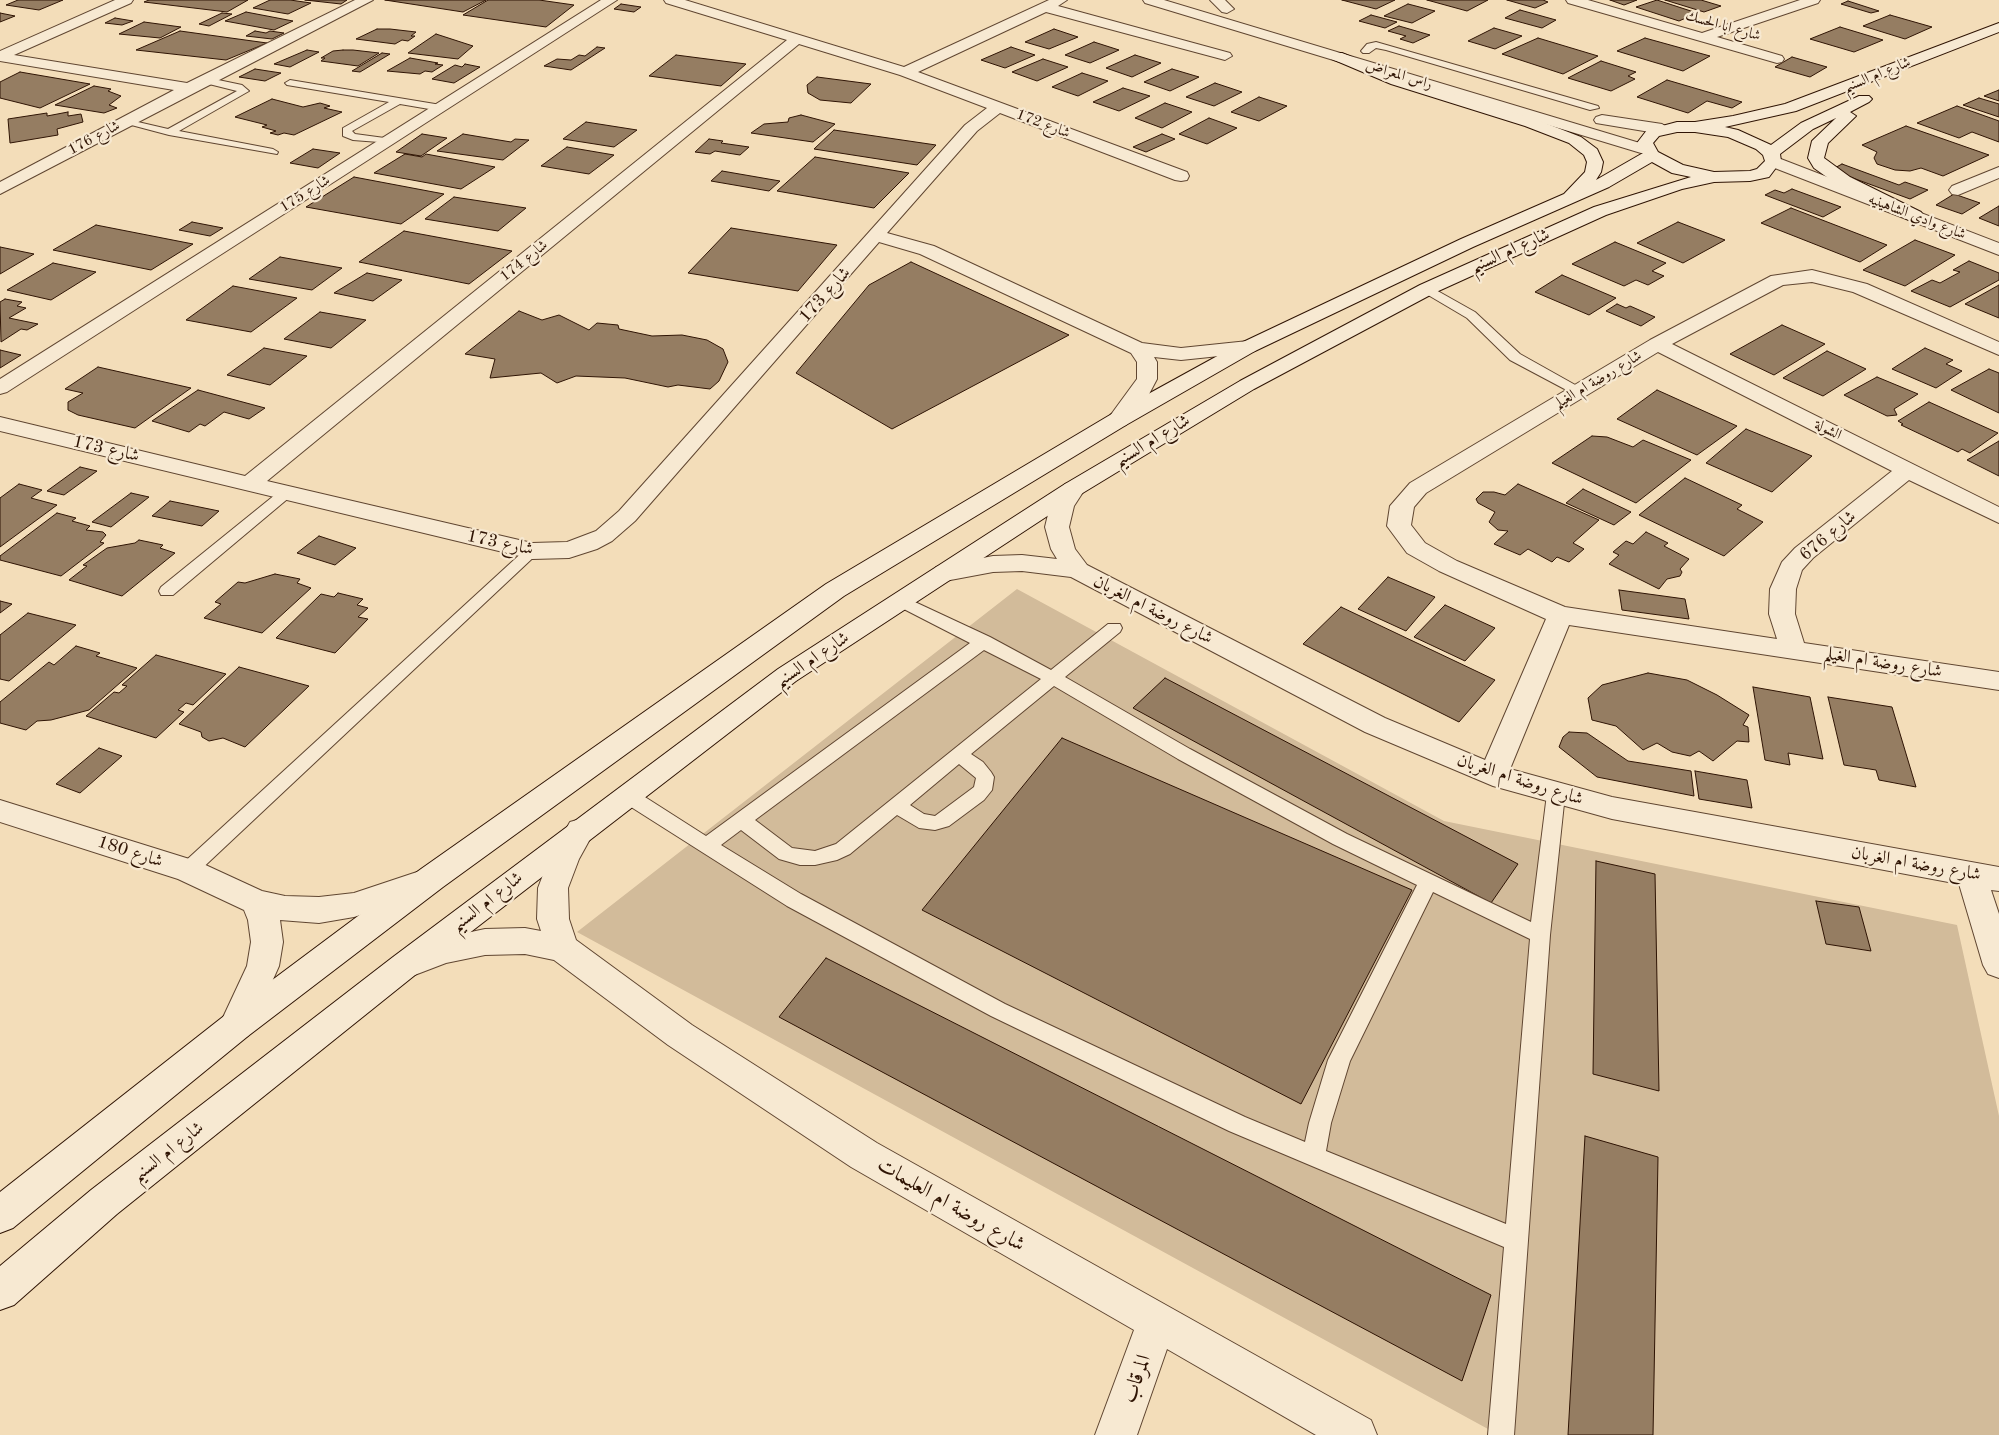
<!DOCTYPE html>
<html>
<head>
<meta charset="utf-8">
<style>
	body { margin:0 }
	canvas { display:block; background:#f3ddb9 }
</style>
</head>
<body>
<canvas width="1999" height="1435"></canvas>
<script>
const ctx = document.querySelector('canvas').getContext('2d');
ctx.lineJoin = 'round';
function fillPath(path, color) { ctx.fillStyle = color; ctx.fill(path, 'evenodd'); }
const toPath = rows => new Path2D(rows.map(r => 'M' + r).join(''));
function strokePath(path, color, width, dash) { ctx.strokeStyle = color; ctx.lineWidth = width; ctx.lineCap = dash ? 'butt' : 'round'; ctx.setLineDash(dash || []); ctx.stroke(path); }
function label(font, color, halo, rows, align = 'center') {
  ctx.font = font + ' "Old Standard TT",Amiri,serif'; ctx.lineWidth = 4.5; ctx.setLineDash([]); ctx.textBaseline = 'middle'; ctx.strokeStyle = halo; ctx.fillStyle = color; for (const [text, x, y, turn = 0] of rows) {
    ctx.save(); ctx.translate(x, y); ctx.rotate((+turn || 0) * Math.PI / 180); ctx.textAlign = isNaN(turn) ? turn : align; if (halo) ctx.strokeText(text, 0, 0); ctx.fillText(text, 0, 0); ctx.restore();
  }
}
fillPath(toPath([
	[1017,589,1444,821,1957,925,1999,1116,1999,1435,1499,1435,577,932]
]), '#d2bb9a');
const building = toPath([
	[18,0,63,0,39,10,6,5,18,0],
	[149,0,248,0,227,12,144,2,149,0],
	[270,0,290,0,311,3,288,14,253,8,270,0],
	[305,0,347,0,341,4,305,0],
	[385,0,486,0,463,12,385,0],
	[488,0,539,0,574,5,546,27,463,15,488,0],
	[1342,0,1395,0,1376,9,1342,0],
	[1427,0,1488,0,1467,11,1427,0],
	[1507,0,1543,0,1548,2,1535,8,1507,0],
	[1610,0,1637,0,1624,5,1610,0],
	[1657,0,1697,13,1679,21,1636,7,1657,0],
	[1665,0,1701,0,1721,6,1704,12,1665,0],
	[1848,1,1879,11,1871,13,1841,4,1848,1],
	[621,4,641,7,634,12,614,9,621,4],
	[1408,4,1435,11,1412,23,1384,16,1408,4],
	[1520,10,1556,20,1542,28,1505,18,1520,10],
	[246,12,293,21,274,30,225,21,246,12],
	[0,13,15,16,0,22,0,13],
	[222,13,232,14,209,26,199,24,222,13],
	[1371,15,1397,22,1385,28,1359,21,1371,15],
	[1890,15,1932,27,1905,39,1863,26,1890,15],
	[115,18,133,21,122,25,105,23,115,18],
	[144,22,181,27,160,38,119,34,144,22],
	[1399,26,1430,35,1413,43,1400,39,1406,36,1388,31,1399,26],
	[1840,27,1883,40,1854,52,1810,39,1840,27],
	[1494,28,1522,36,1495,49,1468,41,1494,28],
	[377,29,390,29,416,32,411,36,415,36,408,41,402,40,395,44,356,39,377,29],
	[1054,29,1078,37,1049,49,1025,42,1054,29],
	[180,31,267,43,226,60,136,50,180,31],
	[255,31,266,33,270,31,284,33,272,39,246,36,255,31],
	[436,34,473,46,458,59,408,53,436,34],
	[1538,38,1598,56,1563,74,1502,54,1538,38],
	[1645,38,1710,56,1683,71,1617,51,1645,38],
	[1094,42,1119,50,1090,63,1065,55,1094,42],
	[597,47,605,48,571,70,544,66,557,59,571,60,579,55,585,56,597,47],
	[1011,47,1035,55,1005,68,981,60,1011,47],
	[307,50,319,52,290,67,274,64,307,50],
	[343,50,353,50,379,53,358,66,321,61,325,58,321,58,333,51,343,50],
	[382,53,390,54,360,72,352,71,382,53],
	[676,55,746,64,721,86,649,76,676,55],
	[1135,55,1161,63,1132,77,1106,68,1135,55],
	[1792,57,1827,67,1810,77,1775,67,1792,57],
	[410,58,438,63,435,64,443,65,432,72,425,71,420,74,387,71,410,58],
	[1043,59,1068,67,1037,81,1012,72,1043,59],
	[1601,61,1636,72,1628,76,1635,79,1611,91,1568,78,1601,61],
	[465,64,480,67,454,83,432,79,455,65,462,67,465,64],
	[255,69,281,73,265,81,239,77,255,69],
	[1172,69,1199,77,1170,91,1144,82,1172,69],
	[20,72,90,84,40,108,0,98,0,82,20,72],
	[1082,73,1108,81,1078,96,1052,87,1082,73],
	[817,77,871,84,851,103,820,100,808,93,807,85,817,77],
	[1667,80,1742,102,1732,108,1707,101,1688,113,1637,97,1667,80],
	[1215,83,1242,92,1214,106,1186,97,1215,83],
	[94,86,111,89,108,91,121,96,109,105,117,108,104,113,55,105,94,86],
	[1123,88,1150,96,1119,111,1093,102,1123,88],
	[1999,90,1999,101,1984,96,1999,90],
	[1259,97,1287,106,1259,121,1231,112,1259,97],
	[1979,98,1999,104,1999,117,1963,105,1979,98],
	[272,99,303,107,320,103,330,106,324,108,342,112,294,135,284,133,278,135,270,133,276,131,262,127,267,125,235,117,272,99],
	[1165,103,1192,112,1162,128,1135,118,1165,103],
	[1957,106,1999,121,1999,142,1972,132,1959,138,1917,123,1957,106],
	[68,112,68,116,81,114,83,122,57,129,58,135,10,143,8,119,47,113,47,116,68,112],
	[801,115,835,124,813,142,751,133,764,124,788,122,789,118,801,115],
	[1209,118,1237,128,1207,144,1179,134,1209,118],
	[586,122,637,130,614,147,563,139,586,122],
	[1906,126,1989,155,1943,176,1921,168,1910,171,1895,170,1877,164,1874,158,1877,152,1862,145,1906,126],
	[834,130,936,145,917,165,814,149,834,130],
	[422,134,447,138,421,156,396,152,422,134],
	[463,134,511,142,515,139,529,140,503,160,437,151,463,134],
	[1162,134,1175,139,1146,152,1133,147,1162,134],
	[709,139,723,141,721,143,749,147,740,155,715,151,710,154,695,152,709,139],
	[567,147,614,155,589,174,541,166,567,147],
	[313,149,340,153,318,168,290,163,313,149],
	[405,154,422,157,426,154,495,167,461,189,374,173,405,154],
	[815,157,909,173,874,208,777,191,815,157],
	[1842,164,1899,185,1905,182,1928,190,1910,199,1831,170,1842,164],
	[722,171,780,181,769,191,711,181,722,171],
	[354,177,444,194,401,224,306,207,354,177],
	[1792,189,1841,207,1823,217,1765,195,1775,190,1784,193,1792,189],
	[1954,194,1980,203,1962,214,1936,205,1954,194],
	[454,197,526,208,498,231,425,219,454,197],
	[1999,206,1999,226,1979,218,1999,206],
	[1791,208,1887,245,1860,262,1761,223,1791,208],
	[192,222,223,228,210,236,179,230,192,222],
	[1678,222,1725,240,1683,263,1637,243,1678,222],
	[96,225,193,244,151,270,53,250,96,225],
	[731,228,837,245,798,291,688,273,731,228],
	[404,231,512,251,469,284,359,262,404,231],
	[1915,240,1955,255,1905,286,1863,270,1915,240],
	[1615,242,1666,263,1652,271,1664,276,1648,285,1636,280,1624,286,1572,264,1615,242],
	[0,247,34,254,0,274,0,247],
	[280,257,342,268,312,290,249,279,280,257],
	[1969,261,1999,273,1999,280,1950,307,1911,291,1932,280,1940,283,1960,272,1953,270,1969,261],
	[911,262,1069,335,892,429,796,373,869,285,911,262],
	[53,263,96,272,51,300,7,290,53,263],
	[367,273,402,280,373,301,334,293,367,273],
	[1562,275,1616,298,1589,315,1535,292,1562,275],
	[1999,285,1999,318,1965,304,1999,285],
	[233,286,297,298,251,332,186,320,233,286],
	[5,299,22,302,17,306,26,308,9,318,38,324,27,330,21,329,1,342,0,302,5,299],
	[1617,304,1626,308,1630,306,1655,317,1641,326,1606,311,1617,304],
	[519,311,542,320,559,315,589,330,597,323,618,325,619,329,652,336,682,335,707,340,723,349,728,362,719,381,710,389,678,385,668,387,625,378,576,376,557,383,541,373,490,378,495,359,465,354,519,311],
	[320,312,366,320,331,348,284,339,320,312],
	[1782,325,1825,344,1774,375,1730,354,1782,325],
	[264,348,307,356,270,385,227,375,264,348],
	[1925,348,1953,360,1946,364,1962,371,1936,388,1892,369,1925,348],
	[0,350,21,355,0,368,0,350],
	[1827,351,1866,369,1823,396,1783,378,1827,351],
	[98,367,191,388,135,428,78,415,68,410,68,402,83,393,65,389,98,367],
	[1989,369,1999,373,1999,413,1951,390,1989,369],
	[1877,377,1918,394,1894,409,1897,415,1887,416,1844,395,1877,377],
	[198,390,265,408,249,419,224,412,205,426,200,424,189,432,152,421,198,390],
	[1657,390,1737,426,1697,455,1617,419,1657,390],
	[1929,402,1998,433,1970,453,1962,449,1958,452,1901,425,1903,424,1898,421,1929,402],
	[1746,429,1812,456,1772,492,1706,463,1746,429],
	[1592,436,1607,437,1633,447,1643,440,1691,460,1636,503,1552,463,1592,436],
	[1999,441,1999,476,1967,460,1999,441],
	[80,467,97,471,64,495,47,491,80,467],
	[1685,478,1742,505,1737,509,1763,522,1724,556,1639,515,1685,478],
	[19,484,42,490,31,498,57,505,0,547,0,498,19,484],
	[1518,484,1599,520,1573,543,1584,549,1569,562,1557,557,1552,562,1528,549,1520,555,1494,544,1508,531,1498,530,1489,522,1495,512,1478,503,1476,499,1483,492,1494,492,1505,495,1518,484],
	[1583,489,1631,512,1614,525,1566,503,1583,489],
	[131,493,149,497,111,527,92,522,131,493],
	[170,501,219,511,202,526,152,516,170,501],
	[57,513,76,518,72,521,90,526,86,530,103,532,106,535,100,542,104,543,61,576,0,560,0,556,57,513],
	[1646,532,1668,543,1664,546,1689,559,1680,569,1682,572,1680,576,1667,579,1659,589,1609,564,1619,555,1613,552,1626,541,1633,544,1646,532],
	[319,536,356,548,335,565,297,553,319,536],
	[139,540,163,545,160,548,175,553,122,596,69,580,87,566,83,565,107,548,135,543,139,540],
	[275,574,300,579,297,583,311,588,262,633,204,618,221,604,215,602,238,582,245,583,275,574],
	[1388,577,1435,597,1406,631,1358,609,1388,577],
	[1619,590,1685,599,1689,619,1622,610,1619,590],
	[338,593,363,599,357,605,368,608,358,617,368,619,335,653,276,638,321,594,334,597,338,593],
	[0,601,12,604,0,613,0,601],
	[1445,605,1495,628,1465,661,1414,637,1445,605],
	[1341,607,1495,680,1459,722,1303,644,1341,607],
	[28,613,76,625,9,681,0,679,0,635,28,613],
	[76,646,100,653,96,656,137,668,89,710,51,720,37,721,26,730,0,723,0,702,49,662,54,665,76,646],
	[156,655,226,674,193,705,186,703,178,710,184,712,156,738,86,716,114,692,119,693,127,686,122,685,156,655],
	[239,667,309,686,245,747,223,738,209,741,202,737,201,732,179,724,239,667],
	[1648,673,1687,680,1717,695,1749,715,1743,725,1748,727,1749,742,1737,741,1713,761,1699,751,1690,756,1672,752,1657,743,1643,750,1616,726,1592,720,1588,698,1602,685,1648,673],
	[1165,678,1518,864,1491,903,1133,708,1165,678],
	[1753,687,1810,697,1823,759,1788,753,1790,765,1765,760,1753,687],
	[1828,697,1892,707,1916,787,1879,780,1876,770,1844,765,1828,697],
	[1569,732,1587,733,1628,761,1691,771,1694,796,1597,777,1559,747,1563,737,1569,732],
	[1062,738,1412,890,1301,1104,922,910,1062,738],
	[99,748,122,756,80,793,56,784,99,748],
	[1695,771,1747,780,1752,808,1699,799,1695,771],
	[1596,861,1655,874,1659,1091,1593,1074,1596,861],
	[1816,901,1859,907,1871,951,1826,944,1816,901],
	[826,958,1491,1295,1462,1381,779,1017,826,958],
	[1585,1136,1658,1157,1653,1435,1568,1435,1585,1136]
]);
fillPath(building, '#957d62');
strokePath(building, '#2f1404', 1);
const service = toPath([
	[1376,42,1598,106,1599,108,1590,110,1386,50,1376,48,1369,53,1363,53,1361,51,1367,44,1376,42],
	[204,77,242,85,249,91,179,131,273,149,278,152,277,154,169,135,120,122,125,119,168,129,237,91,201,82,201,78,204,77],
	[290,80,441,105,446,108,441,111,400,104,352,131,355,134,392,139,392,143,353,140,343,136,343,128,389,102,287,85,285,83,290,80],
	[1427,285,1475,312,1520,354,1586,391,1584,394,1574,394,1510,360,1467,318,1423,292,1421,289,1423,286,1427,285],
	[286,489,293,493,291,496,173,595,161,595,159,591,161,587,281,490,286,489],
	[532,546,540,551,537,554,195,875,188,878,181,875,178,870,181,865,527,548,532,546],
	[902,596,990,637,1051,670,1108,624,1120,624,1122,628,1120,632,1065,677,1190,749,1347,834,1531,922,1547,794,1549,789,1556,787,1563,789,1565,794,1550,935,1514,1435,1488,1435,1504,1247,1229,1131,991,1016,787,906,620,800,618,795,620,790,627,788,634,790,706,836,970,643,896,605,894,601,896,597,902,596],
	[984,650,1041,679,836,844,815,851,792,848,755,820,984,650],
	[1054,686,1178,759,1333,844,1417,885,1328,1060,1309,1123,1305,1142,1245,1117,1005,1004,801,894,721,845,741,830,779,859,800,865,815,865,837,860,850,854,897,815,919,828,935,830,949,826,984,800,992,790,994,777,991,772,983,762,971,754,1054,686],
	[959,764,976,778,974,787,970,790,935,816,924,814,910,805,959,764],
	[1433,892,1530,939,1506,1224,1326,1151,1331,1123,1350,1061,1433,892]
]);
const minor = toPath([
	[115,0,133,0,131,3,14,55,187,83,355,0,373,0,0,194,0,182,174,90,0,61,0,51,115,0],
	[601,0,617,0,7,392,0,394,0,379,601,0],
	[664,0,685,0,904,67,1049,0,1067,0,1058,6,1230,53,1232,56,1225,60,1046,12,918,72,1187,172,1189,176,1187,180,1181,181,1175,180,1000,113,977,131,887,233,934,246,1142,343,1181,348,1248,341,1255,343,1258,347,1255,351,1248,353,1181,360,1154,357,1157,362,1157,379,1147,398,1126,425,1118,427,1110,425,1107,420,1137,379,1137,362,1131,353,920,254,879,242,635,521,612,541,597,549,569,558,532,559,0,431,0,417,245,476,787,40,666,3,664,0],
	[799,44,900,75,987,108,965,125,619,511,596,531,567,542,532,543,267,481,799,44],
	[1210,0,1225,0,1234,9,1227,13,1222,12,1210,0],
	[1566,0,1588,0,1702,33,1800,0,1820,0,1818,3,1717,37,1782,56,1784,59,1782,62,1777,63,1568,3,1566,0],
	[1773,156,1999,243,1999,255,1767,165,1765,161,1767,157,1773,156],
	[1999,167,1999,178,1958,195,1952,194,1949,190,1952,186,1999,167],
	[1812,270,1867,284,1999,342,1999,355,1853,292,1812,282,1783,285,1672,344,1999,507,1999,523,1909,480,1813,558,1802,570,1796,589,1795,614,1804,643,1999,672,1999,690,1569,625,1510,769,1612,797,1999,867,1999,891,1991,890,1999,914,1999,978,1988,974,1983,965,1959,884,1612,819,1493,786,1365,732,1071,577,1022,571,993,572,945,581,936,579,933,573,936,567,993,556,1022,555,1057,559,1051,549,1045,527,1050,506,1065,484,1073,482,1081,484,1085,489,1074,506,1069,527,1075,549,1087,565,1385,718,1485,760,1546,619,1439,571,1407,553,1387,526,1390,506,1410,483,1650,340,1771,276,1812,270],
	[1658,352,1892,471,1795,548,1782,562,1770,589,1769,614,1777,639,1565,607,1457,561,1425,543,1411,525,1414,507,1426,493,1658,352],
	[0,800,199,862,262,891,285,896,319,897,354,893,420,871,431,874,435,883,431,892,354,917,319,923,280,920,283,942,279,966,248,1036,236,1040,224,1036,219,1026,247,966,251,942,248,920,244,910,178,879,0,822,0,800],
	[580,819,590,822,595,830,579,859,568,888,569,919,576,940,692,1025,877,1143,1371,1420,1377,1435,1316,1435,1167,1349,1137,1435,1095,1435,1134,1330,851,1167,668,1045,554,960,525,954,485,955,446,963,412,976,401,972,396,963,401,954,443,938,485,929,525,928,541,931,537,919,538,888,549,859,570,822,580,819]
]);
const tertiary = toPath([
	[1143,0,1164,0,1653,147,1655,150,1653,153,1641,153,1145,3,1143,0],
	[1602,115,1662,124,1670,129,1662,134,1596,123,1594,120,1596,117,1602,115]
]);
const secondary = toPath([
	[1999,23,1999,32,1796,111,1725,127,1738,130,1771,145,1801,123,1859,96,1869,96,1872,99,1869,102,1850,112,1856,116,1828,143,1824,158,1850,177,1921,212,1924,216,1921,220,1909,220,1838,185,1814,168,1808,158,1812,141,1836,118,1813,129,1780,154,1781,161,1769,177,1750,181,1714,182,1682,189,1606,215,1434,293,1254,389,1081,494,796,681,415,975,117,1214,14,1305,0,1310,0,1266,91,1190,393,957,778,669,1065,484,1240,381,1420,285,1594,207,1691,177,1672,173,1652,162,1609,187,1473,247,1255,351,1126,425,844,596,443,887,248,1036,13,1228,0,1233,0,1192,224,1016,421,869,826,584,1110,415,1241,343,1461,239,1564,194,1585,172,1587,162,1584,155,1569,143,1525,126,1391,84,1332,59,1330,56,1332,53,1342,53,1401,78,1537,120,1581,137,1597,149,1603,162,1601,172,1596,180,1643,153,1637,143,1647,130,1677,122,1695,122,1733,116,1785,104,1999,23],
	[1677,132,1695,132,1728,137,1756,149,1763,155,1765,161,1757,169,1750,171,1714,172,1683,165,1658,152,1653,143,1659,136,1677,132]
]);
strokePath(service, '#604631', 2);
strokePath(minor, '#604631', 2);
strokePath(tertiary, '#604631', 2);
strokePath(secondary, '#2f1404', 2);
fillPath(service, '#f7e9d2');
fillPath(minor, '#f7e9d2');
fillPath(tertiary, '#f7e9d2');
fillPath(secondary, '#f7e9d2');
label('15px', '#2f1404', '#f7e9d2', [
	["شارع ابا الحسك",1723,26,16],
	["راس المعراض",1399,75,17],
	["شارع ام السنيم",1877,75,-22],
	["شارع 172",1043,124,21],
	["شارع 176",94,138,-28],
	["شارع 175",305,194,-32],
	["شارع وادي الشاهينيه",1917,217,21],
	["شارع 174",524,261,-39],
	["شارع روضة ام الغيلم",1598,380,-31],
	["الشولة",1828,430,27]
]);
label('18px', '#2f1404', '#f7e9d2', [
	["شارع ام السنيم",1510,251,-24],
	["شارع 173",825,295,-48],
	["شارع ام السنيم",1152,441,-31],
	["شارع 173",106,449,13],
	["شارع 676",1828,536,-40],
	["شارع 173",500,543,12],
	["شارع روضة ام الغربان",1153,610,27],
	["شارع ام السنيم",812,660,-34],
	["شارع روضة ام الغيلم",1883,663,9],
	["شارع روضة ام الغربان",1520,780,18],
	["شارع 180",130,852,18],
	["شارع روضة ام الغربان",1916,864,10],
	["شارع ام السنيم",487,902,-38],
	["شارع ام السنيم",168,1152,-38]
]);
label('21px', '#2f1404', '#f7e9d2', [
	["شارع روضة ام العليمات",951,1205,30],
	["المرقاب",1137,1379,-70]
]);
</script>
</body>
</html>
